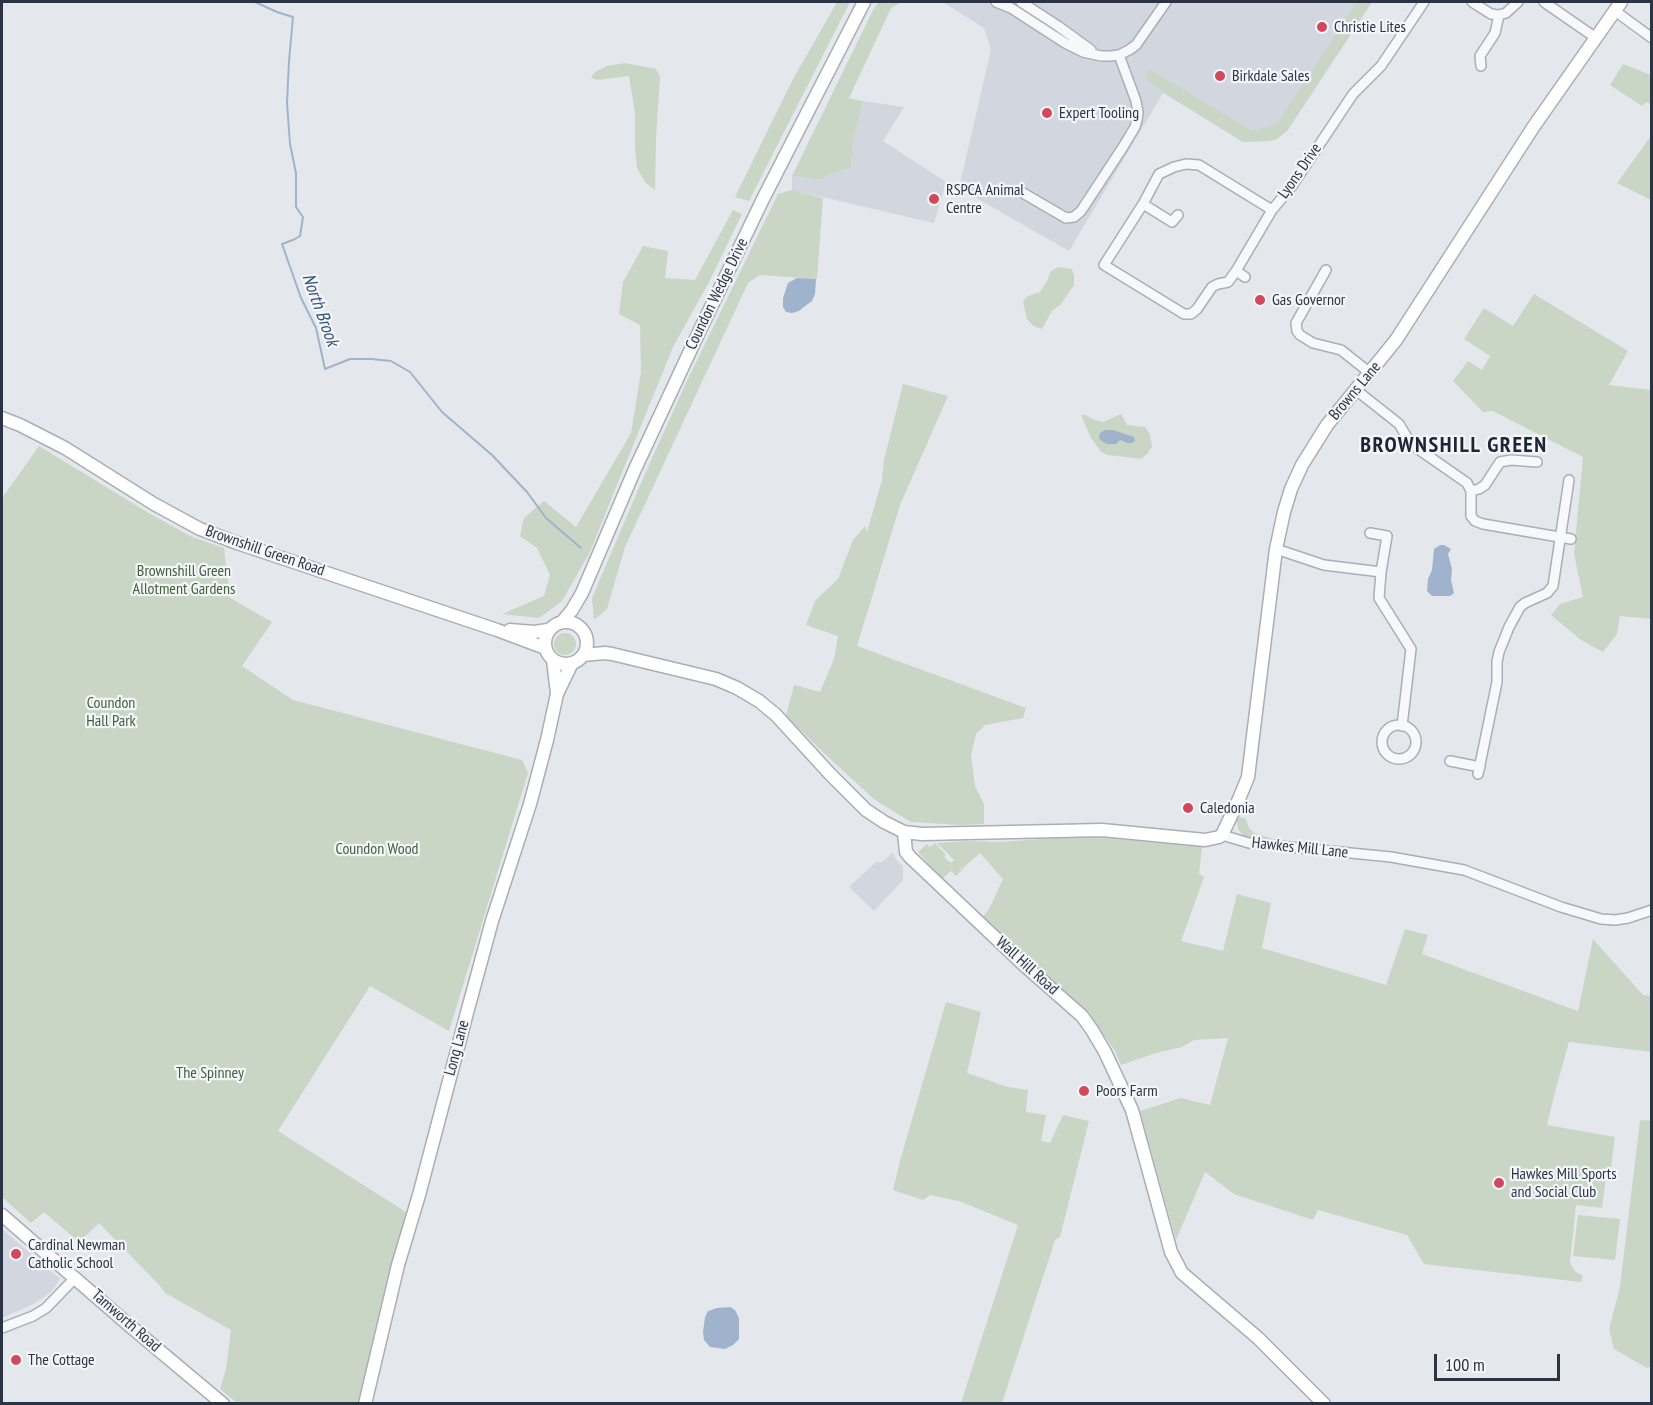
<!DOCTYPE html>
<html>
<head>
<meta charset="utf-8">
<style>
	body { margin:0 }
	#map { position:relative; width:1653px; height:1405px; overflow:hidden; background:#e4e7ec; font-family:"PT Sans Narrow",sans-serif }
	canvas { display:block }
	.frame { position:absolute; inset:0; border:3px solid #2b3445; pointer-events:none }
	.scale { position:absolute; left:1434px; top:1354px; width:126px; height:27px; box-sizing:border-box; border:3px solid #2b3445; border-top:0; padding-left:8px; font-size:18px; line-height:21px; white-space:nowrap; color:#2b3445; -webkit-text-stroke:4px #f4f6f9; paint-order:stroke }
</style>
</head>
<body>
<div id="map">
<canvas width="1653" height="1405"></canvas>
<div class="frame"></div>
<div class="scale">100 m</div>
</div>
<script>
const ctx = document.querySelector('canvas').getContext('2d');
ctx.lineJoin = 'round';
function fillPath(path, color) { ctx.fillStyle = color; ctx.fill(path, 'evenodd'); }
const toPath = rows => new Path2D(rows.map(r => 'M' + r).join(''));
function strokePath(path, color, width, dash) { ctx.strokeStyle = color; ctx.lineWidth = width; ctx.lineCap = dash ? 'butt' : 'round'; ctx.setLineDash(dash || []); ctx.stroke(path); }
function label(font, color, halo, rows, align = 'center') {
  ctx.font = font + ' "PT Sans Narrow",sans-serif'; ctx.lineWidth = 4.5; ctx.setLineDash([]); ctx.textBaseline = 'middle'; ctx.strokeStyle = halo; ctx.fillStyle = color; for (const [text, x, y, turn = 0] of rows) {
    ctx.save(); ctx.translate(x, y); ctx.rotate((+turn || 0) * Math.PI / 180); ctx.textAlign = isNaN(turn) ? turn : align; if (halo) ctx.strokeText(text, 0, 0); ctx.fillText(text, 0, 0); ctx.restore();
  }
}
fillPath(toPath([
	[943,2,1372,2,1287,131,1277,139,1271,141,1243,142,1163,93,1069,251,959,188,991,50,984,28],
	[863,101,904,107,883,141,946,182,934,223,792,190,792,176,821,180,830,174,851,168,853,141],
	[892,852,898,862,903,866,903,880,874,911,849,887,876,862,882,862,887,858],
	[2,1229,60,1279,51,1292,35,1303,2,1318]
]), '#d2d6de');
fillPath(toPath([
	[837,2,850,2,749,201,735,197,792,81],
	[879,2,901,2,891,8,849,98,863,101,853,141,851,168,830,174,821,180,792,176,873,10],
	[1357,2,1372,2,1287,131,1276,139,1271,141,1243,142,1163,92,1145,78,1149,69,1252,131,1277,124],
	[625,63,656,69,660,76,656,139,655,190,646,183,637,168,635,149,635,113,629,76,597,80,591,78,595,72,607,66],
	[1623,64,1651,75,1651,105,1647,102,1642,106,1610,85],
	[1651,136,1651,200,1617,183],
	[792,190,823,198,817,279,760,275,748,283,625,547,607,609,594,620,592,598,641,483,685,385,778,194],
	[733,210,742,214,709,282,673,347,589,554,562,601,539,618,502,614,544,596,550,575,537,548,520,536,524,518,544,501,576,527,631,433,641,372,640,325,619,314,623,282,643,246,668,251,665,278,695,280],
	[1058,267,1072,269,1074,276,1074,285,1061,304,1052,311,1042,329,1033,326,1027,319,1023,302,1026,297,1040,292,1048,279,1050,272],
	[1534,294,1628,351,1609,385,1651,390,1651,619,1620,616,1617,634,1603,652,1581,640,1551,615,1560,604,1583,597,1574,554,1583,457,1493,411,1483,412,1453,381,1468,361,1482,370,1490,356,1464,339,1484,308,1513,326],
	[903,384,948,396,900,505,857,646,1026,708,1023,718,985,725,976,734,971,755,975,786,984,804,984,824,961,825,911,822,875,800,827,756,786,716,794,685,820,692,834,659,838,636,806,625,815,601,838,579,853,540,865,526,867,532,882,480,884,460],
	[1121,414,1127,425,1145,427,1150,434,1152,447,1147,454,1141,459,1108,455,1101,452,1091,438,1081,415,1085,415,1095,420,1103,422],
	[39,446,147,512,192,537,224,548,230,598,272,622,242,666,293,700,522,760,528,773,449,1031,370,986,278,1131,406,1212,361,1403,237,1403,220,1389,226,1369,231,1330,165,1293,160,1286,99,1223,79,1242,44,1212,31,1223,2,1197,2,498],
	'554 644a11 11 0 1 1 22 0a11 11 0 1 1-22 0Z',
	[1236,816,1246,819,1249,828,1254,833,1273,839,1272,843,1245,838,1238,829],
	[1083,836,1202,847,1199,874,1204,877,1181,941,1223,951,1237,894,1271,903,1262,948,1386,985,1405,929,1428,935,1422,954,1578,1011,1593,939,1643,995,1651,996,1652,1052,1569,1042,1555,1092,1547,1125,1615,1137,1611,1167,1607,1169,1602,1208,1576,1205,1570,1263,1575,1271,1583,1276,1581,1282,1424,1264,1407,1235,1318,1210,1313,1220,1234,1194,1205,1172,1176,1240,1140,1111,1181,1098,1210,1105,1228,1038,1194,1040,1182,1047,1156,1053,1121,1065,1115,1051,1088,1012,982,918,989,909,1003,879,980,853,962,869,957,864,962,870,956,876,951,871,942,879,918,852,927,844,930,847,935,843,946,855,944,857,951,863,954,860,937,843,967,841,999,842],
	[946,1002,981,1012,967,1073,1008,1087,1028,1090,1026,1112,1046,1115,1041,1141,1050,1143,1063,1115,1089,1121,1060,1237,1055,1240,1002,1403,961,1403,1018,1225,959,1201,930,1195,923,1200,893,1190,900,1161],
	[1640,1120,1652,1121,1652,1366,1647,1368,1614,1349,1609,1329,1620,1287],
	[1578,1215,1620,1219,1615,1260,1573,1256]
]), '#c9d6c5');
fillPath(toPath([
	[797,278,816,279,815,294,812,301,805,306,799,311,792,313,786,312,783,307,783,298,788,283],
	[1106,430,1113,430,1134,437,1135,441,1132,443,1128,443,1120,440,1116,444,1107,444,1100,440,1099,436,1101,432],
	[1440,545,1444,545,1451,549,1448,554,1452,569,1451,580,1454,593,1450,596,1432,596,1427,591,1428,579,1432,570,1434,549],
	[730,1307,735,1310,739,1318,739,1339,733,1345,725,1349,710,1347,704,1340,703,1332,705,1317,708,1311,717,1308]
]), '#9fb4cc');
strokePath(toPath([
	[255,2,277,12,293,17,289,61,287,103,290,144,296,173,296,207,303,217,300,236,293,240,282,244,301,298,316,328,325,369,350,359,371,359,391,361,410,372,442,412,492,455,527,492,546,518,581,548]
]), '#9fb4cc', 2);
const street = toPath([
	[996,2,1011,8,1065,43,1083,52,1101,56,1111,56,1119,55,1129,50,1136,45,1166,2],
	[1021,2,1058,26,1091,50],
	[1472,2,1491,14,1499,15,1506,13,1518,2],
	[1544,2,1596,38],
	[1615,11,1652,38],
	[1481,66,1480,56,1495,33,1499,15],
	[1023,193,1066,218,1074,217,1081,211,1123,147,1135,127,1137,120,1138,113,1136,101,1119,55],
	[1143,204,1172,222,1178,215],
	[1326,270,1296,323,1297,331,1300,335,1313,343,1341,350,1370,373],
	[1236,271,1228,282,1218,284,1212,287,1197,309,1191,314,1184,314,1104,265,1143,204,1159,174,1174,167,1186,164,1199,165,1272,210,1292,186,1353,94,1381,66,1424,2],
	[1245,277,1236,271,1272,210],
	[1356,390,1399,424,1411,444,1467,483,1471,491,1471,516,1475,521,1483,524,1571,539],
	[1471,491,1479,489,1485,485,1500,462,1511,460,1537,462],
	[1276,549,1324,565,1381,572,1387,536,1370,533],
	[1381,572,1379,598,1411,649,1402,726],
	'1382 742a17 17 0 1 1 34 0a17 17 0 1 1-34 0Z',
	[1450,761,1480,767],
	[1478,774,1497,682,1497,662,1499,652,1509,627,1520,607,1525,603,1547,593,1553,586,1569,480],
	[1222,835,1249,843,1391,857,1464,870,1561,907,1601,919,1615,920,1628,918,1652,910],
	[2,1328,33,1316,46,1308,75,1278]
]);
const secondary = toPath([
	[2,418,20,425,65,448,154,504,200,529,237,543,497,630,545,648],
	'545 643a21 21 0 1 1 42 0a21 21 0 1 1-42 0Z',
	[562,622,572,610,582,593,635,469,699,332,763,199,864,2],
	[510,630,534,632,548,630],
	[583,655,605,653,612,654,716,679,737,688,759,701,776,715,830,774,866,810,884,822,904,832,922,834,1102,830,1205,840,1219,837,1222,835,1239,799,1248,777,1276,549,1284,512,1291,489,1302,465,1327,425,1396,340,1534,126,1621,2],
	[553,660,557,693],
	[904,832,906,852,910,857,1023,964,1082,1016,1092,1030,1105,1052,1132,1110,1171,1252,1182,1273,1258,1338,1324,1404],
	[2,1215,130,1326,223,1404],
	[365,1404,398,1265,419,1195,468,1009,492,921,530,804,547,740,557,694,572,663]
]);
strokePath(street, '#a9aeb7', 12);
strokePath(secondary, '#a9aeb7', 15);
strokePath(street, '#f7f8fa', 9);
strokePath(secondary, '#fff', 12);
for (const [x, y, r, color] of [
	[1322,27,6,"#d1495b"],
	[1220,76,6,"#d1495b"],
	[1047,113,6,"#d1495b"],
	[934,199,6,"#d1495b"],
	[1260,300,6,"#d1495b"],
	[1188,808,6,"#d1495b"],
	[1084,1091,6,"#d1495b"],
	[1499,1183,6,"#d1495b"],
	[16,1254,6,"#d1495b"],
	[16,1360,6,"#d1495b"]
]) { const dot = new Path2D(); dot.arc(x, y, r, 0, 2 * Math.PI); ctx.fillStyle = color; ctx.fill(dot); strokePath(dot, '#f4f6f9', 2); }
label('16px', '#2b3445', '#f4f6f9', [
	["Christie Lites",1334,27],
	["Birkdale Sales",1232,76],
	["Expert Tooling",1059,113],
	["RSPCA Animal",946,190],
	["Centre",946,208],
	["Gas Governor",1272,300],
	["Caledonia",1200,808],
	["Poors Farm",1096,1091],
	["Hawkes Mill Sports",1511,1174],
	["and Social Club",1511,1192],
	["Cardinal Newman",28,1245],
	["Catholic School",28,1263],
	["The Cottage",28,1360]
], 'left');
label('16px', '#2b3445', '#f4f6f9', [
	["Lyons Drive",1300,171,-55],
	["Coundon Wedge Drive",717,294,-64],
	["Browns Lane",1355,391,-50],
	["Brownshill Green Road",265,551,19],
	["Hawkes Mill Lane",1300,848,6],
	["Wall Hill Road",1027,966,42],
	["Long Lane",457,1048,-75],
	["Tamworth Road",126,1321,41]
]);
label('16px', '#3f6138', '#f4f6f9', [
	["Brownshill Green",184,571],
	["Allotment Gardens",184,589],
	["Coundon",111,703],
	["Hall Park",111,721],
	["Coundon Wood",377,849],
	["The Spinney",210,1073]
]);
label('italic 18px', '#34527a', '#f4f6f9', [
	["North Brook",320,310,70]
]);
ctx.letterSpacing = '1.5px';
label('bold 22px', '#1d2536', '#f4f6f9', [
	["BROWNSHILL GREEN",1454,446]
]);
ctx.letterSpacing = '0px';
</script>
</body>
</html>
